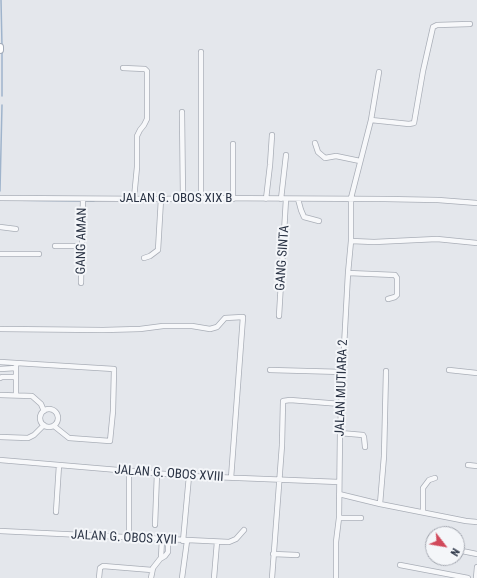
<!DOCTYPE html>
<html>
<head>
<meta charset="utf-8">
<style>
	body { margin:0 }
	#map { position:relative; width:477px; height:578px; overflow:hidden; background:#e4e7ec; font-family:"Roboto Condensed",sans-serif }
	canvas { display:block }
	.north { position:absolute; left:425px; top:526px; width:40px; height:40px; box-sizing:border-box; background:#f4f6f9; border:1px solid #a4a8b1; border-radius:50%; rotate:121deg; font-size:11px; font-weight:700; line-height:16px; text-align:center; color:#2b3445 }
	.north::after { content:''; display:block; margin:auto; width:14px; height:18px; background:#d1495b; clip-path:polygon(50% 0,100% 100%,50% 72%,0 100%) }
</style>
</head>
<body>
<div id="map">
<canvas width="477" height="578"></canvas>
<div class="north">N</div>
</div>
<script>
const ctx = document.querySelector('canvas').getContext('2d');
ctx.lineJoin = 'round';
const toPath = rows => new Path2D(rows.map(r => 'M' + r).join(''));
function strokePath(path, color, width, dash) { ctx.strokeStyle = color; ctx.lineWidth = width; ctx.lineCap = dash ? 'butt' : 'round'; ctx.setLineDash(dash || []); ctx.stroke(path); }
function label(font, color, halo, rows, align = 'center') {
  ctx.font = font + ' "Roboto Condensed",sans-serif'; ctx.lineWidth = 4; ctx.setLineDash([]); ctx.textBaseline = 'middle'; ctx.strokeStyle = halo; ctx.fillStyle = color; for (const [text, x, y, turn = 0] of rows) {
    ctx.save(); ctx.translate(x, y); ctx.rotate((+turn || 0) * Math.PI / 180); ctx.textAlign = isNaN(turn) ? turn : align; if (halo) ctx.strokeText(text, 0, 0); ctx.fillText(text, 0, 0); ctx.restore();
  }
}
strokePath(toPath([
	[1,0,2,46],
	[2,52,2,96],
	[0,191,2,105],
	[0,200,82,201],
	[84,201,94,201]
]), '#9fb4cc', 1.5);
const minor = toPath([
	[123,68,145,69,147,71,147,119,144,125,140,130,137,136,137,167,134,198],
	[182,112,183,199],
	[371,120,409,124,414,123,423,71,433,27,437,25,470,24],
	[315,143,318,152,325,158,336,156,360,161],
	[0,198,161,199,201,198,385,199,438,200,477,203],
	[201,198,201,52],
	[233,199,233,144],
	[266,199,270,165,272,135],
	[281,199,286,155],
	[298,199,301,210,304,217,319,221],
	[0,227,16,229],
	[351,241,374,242,437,239,477,243],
	[55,246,82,246],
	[0,254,39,254],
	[144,258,150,256,158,250,161,199],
	[348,273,395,275,397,278,397,295,395,297,388,299],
	[81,283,83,199],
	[279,316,286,199],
	[0,329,103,330,140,329,163,326,192,326,210,329,217,327,225,318,243,317,231,478],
	[0,362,114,369,113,411,110,441,69,438,54,426],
	[0,369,16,368],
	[270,370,343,372],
	[449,370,477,373],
	[0,378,2,377,16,377],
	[0,395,32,396,41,404,44,411],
	[16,395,16,363],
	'40 418a9 9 0 1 1 18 0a9 9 0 1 1-18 0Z',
	[340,433,363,435,364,437,365,447],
	[0,437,28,438,34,435,44,425],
	[0,460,189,476,339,482],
	[468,465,477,466],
	[339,494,380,504,466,521,477,522],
	[380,504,384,456,386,371],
	[56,512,59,465],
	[423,512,423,488,429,480,435,478],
	[339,518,361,518],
	[155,525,157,473],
	[0,531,229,542,236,539,244,530],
	[129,538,129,471],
	[183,541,189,476],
	[457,550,477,554],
	[273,554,297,555],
	[161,558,162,539],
	[400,565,468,578],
	[99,578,100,568,103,566,152,570],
	[151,578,153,568,160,559,165,556,168,552,168,540],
	[182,578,187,541],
	[214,578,217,542],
	[272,578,282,445,283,401,290,400,341,404],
	[336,578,336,542,339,518,340,432,344,347,348,273,351,241,351,198,371,120,379,72],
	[476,578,477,567]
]);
const major = toPath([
	[0,47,0,50]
]);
strokePath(minor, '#a9aeb7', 6);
strokePath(major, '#a3abb8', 8);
strokePath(minor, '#f7f8fa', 4.5);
strokePath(major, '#fff', 6);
label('13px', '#2b3445', '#f4f6f9', [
	["JALAN G. OBOS XIX B",176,199],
	["GANG AMAN",82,241,-89],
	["GANG SINTA",283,258,-86],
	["JALAN MUTIARA 2",342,388,-88],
	["JALAN G. OBOS XVIII",169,474,4],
	["JALAN G. OBOS XVII",124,538,3]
]);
</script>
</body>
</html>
